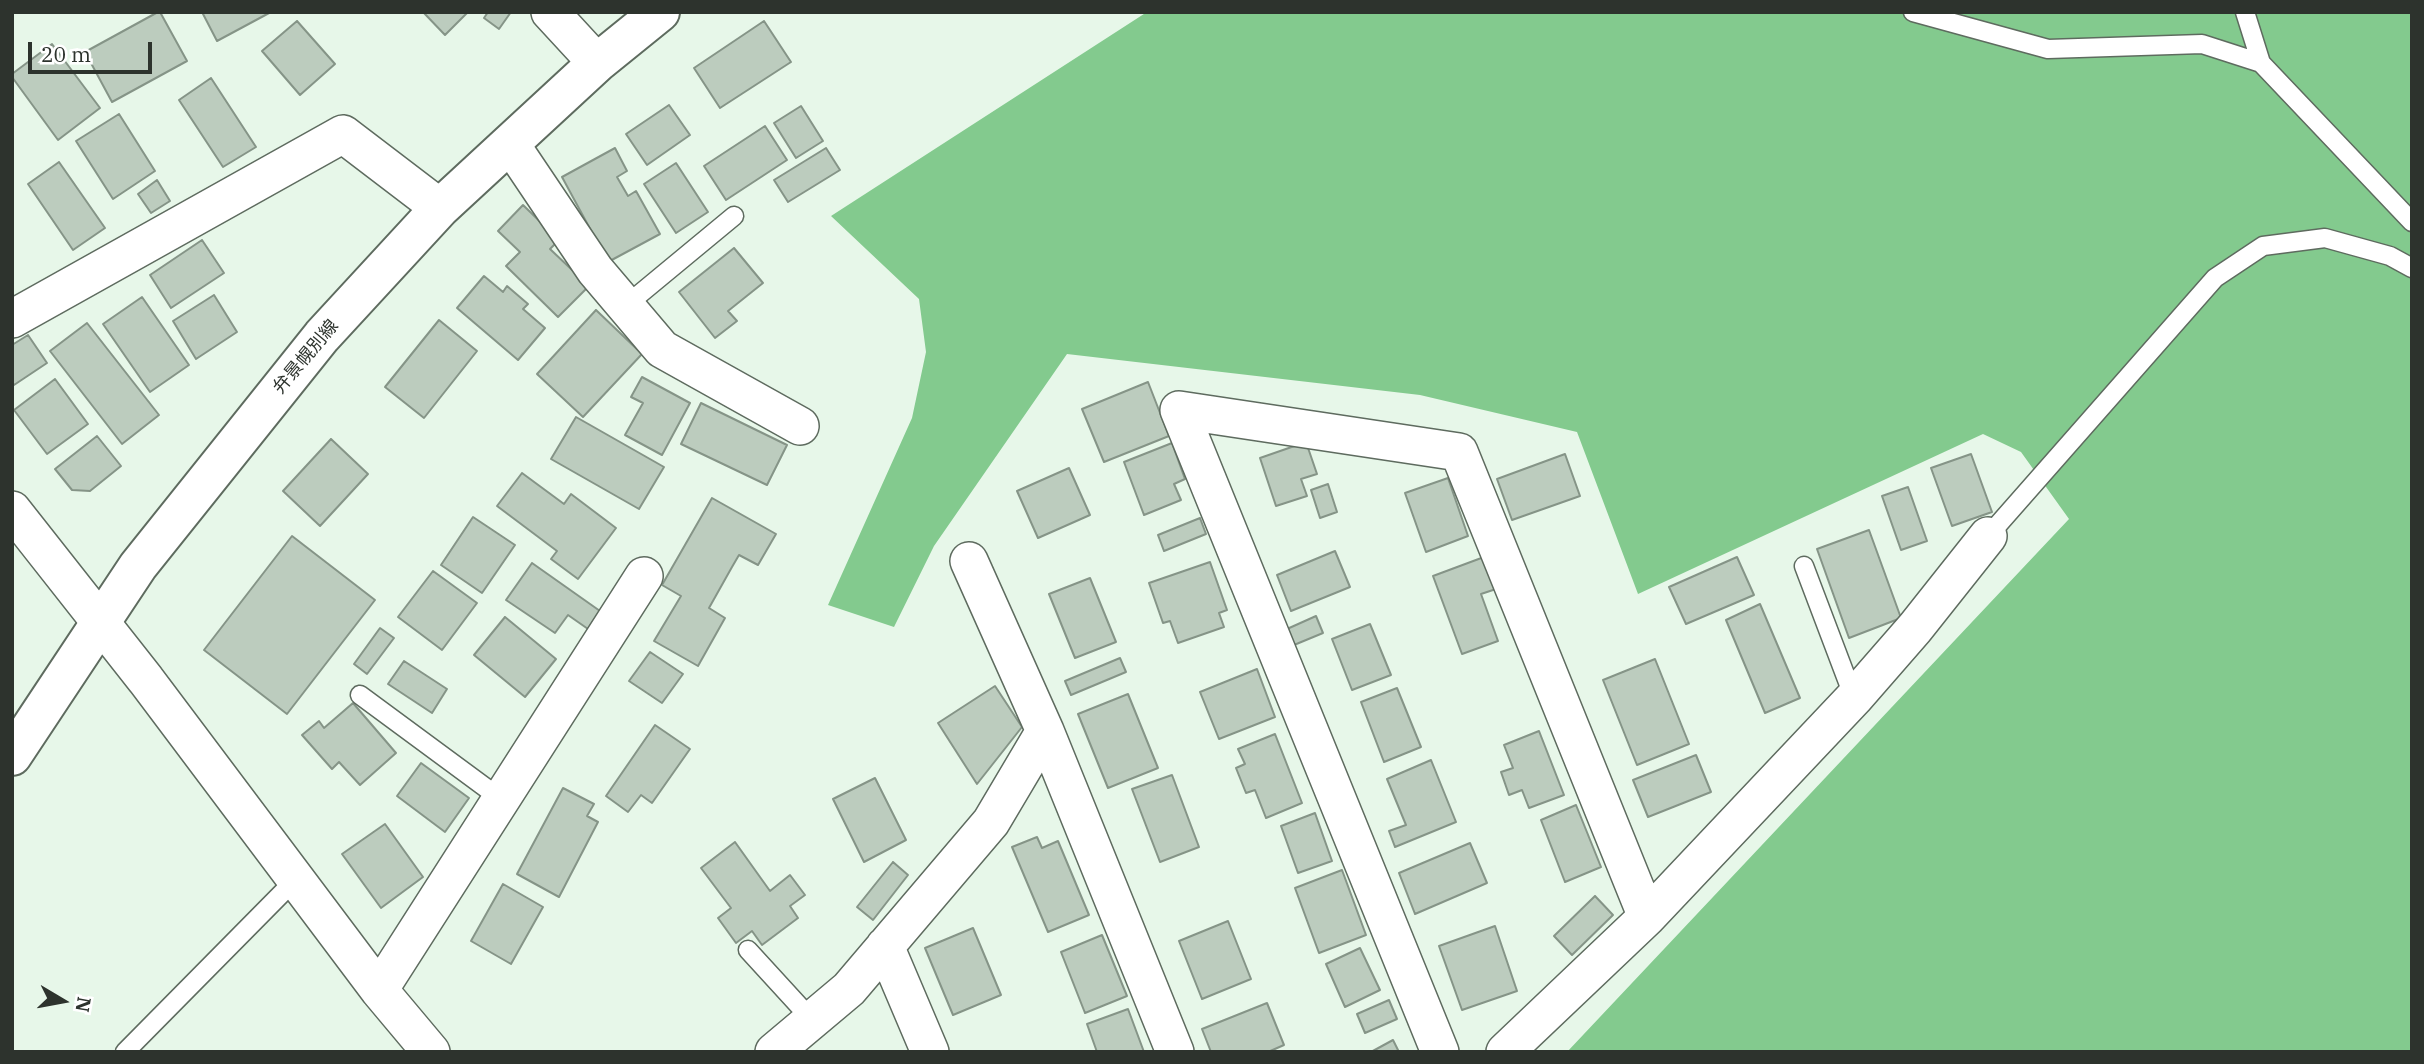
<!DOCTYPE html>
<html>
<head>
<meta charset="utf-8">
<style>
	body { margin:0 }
	#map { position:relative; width:2424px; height:1064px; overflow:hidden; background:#e7f7e9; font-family:"IBM Plex Serif",serif }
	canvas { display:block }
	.frame { position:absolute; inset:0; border:14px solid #2d332d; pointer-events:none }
	.north { position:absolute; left:28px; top:966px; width:70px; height:70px; -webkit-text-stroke:5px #fff; paint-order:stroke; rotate:100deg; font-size:19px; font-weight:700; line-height:28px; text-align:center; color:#2d332d }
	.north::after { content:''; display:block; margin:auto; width:24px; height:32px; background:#2d332d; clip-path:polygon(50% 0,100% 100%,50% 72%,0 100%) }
	.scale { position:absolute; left:28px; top:42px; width:124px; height:32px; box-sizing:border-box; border:4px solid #2d332d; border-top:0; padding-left:9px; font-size:21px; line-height:24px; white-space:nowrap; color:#2d332d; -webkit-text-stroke:5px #fff; paint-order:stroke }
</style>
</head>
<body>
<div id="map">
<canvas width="2424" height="1064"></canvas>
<div class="frame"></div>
<div class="north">N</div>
<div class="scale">20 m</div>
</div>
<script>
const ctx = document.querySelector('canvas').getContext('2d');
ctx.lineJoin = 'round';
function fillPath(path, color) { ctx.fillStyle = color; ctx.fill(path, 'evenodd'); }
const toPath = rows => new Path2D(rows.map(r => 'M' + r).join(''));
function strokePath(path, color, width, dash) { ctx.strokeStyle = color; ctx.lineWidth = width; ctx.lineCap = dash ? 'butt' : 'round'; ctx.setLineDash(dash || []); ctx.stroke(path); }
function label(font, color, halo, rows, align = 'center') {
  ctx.font = font + ' "IBM Plex Serif","Noto Sans JP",serif'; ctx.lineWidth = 6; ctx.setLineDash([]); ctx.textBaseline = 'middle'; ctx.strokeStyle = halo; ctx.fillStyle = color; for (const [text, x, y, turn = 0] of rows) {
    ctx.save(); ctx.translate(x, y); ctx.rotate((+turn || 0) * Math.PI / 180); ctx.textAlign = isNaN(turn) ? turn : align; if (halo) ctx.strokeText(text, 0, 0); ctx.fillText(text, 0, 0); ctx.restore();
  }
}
fillPath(toPath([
	[1147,12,2412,12,2412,1052,1567,1052,2069,519,2021,452,1983,434,1638,594,1577,432,1420,395,1067,354,934,546,894,627,828,605,912,418,926,352,919,299,831,216]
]), '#83ca8e');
const building = toPath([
	[158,12,160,12,187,61,112,102,85,52,158,12],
	[202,12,271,12,217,41,202,12],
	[423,12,468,12,445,35,423,12],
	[488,12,511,12,499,29,484,18,488,12],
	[297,21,335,64,300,95,262,51,297,21],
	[764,21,791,62,720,108,694,68,764,21],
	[52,44,100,108,58,140,12,77,12,74,52,44],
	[211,78,256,147,223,167,179,100,211,78],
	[669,105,690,135,647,165,626,134,669,105],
	[801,106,823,141,796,158,774,123,801,106],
	[119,114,155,171,113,199,76,141,119,114],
	[765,126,787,160,726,200,704,166,765,126],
	[615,148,627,171,617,177,628,196,636,191,660,234,608,262,562,177,615,148],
	[826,148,840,170,788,202,774,180,826,148],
	[59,162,105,228,73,250,28,184,59,162],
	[676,163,708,212,676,233,644,184,676,163],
	[157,180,170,201,151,213,138,194,157,180],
	[523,205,559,240,550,249,589,286,558,317,506,266,520,252,498,231,523,205],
	[202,240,224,273,171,308,150,275,202,240],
	[734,248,763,283,728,311,737,321,715,338,679,292,734,248],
	[484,276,503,292,507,286,528,304,523,309,545,328,518,360,457,308,484,276],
	[214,295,237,332,196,359,173,321,214,295],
	[142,297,189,365,150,392,103,324,142,297],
	[596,310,642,354,583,417,537,374,596,310],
	[439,320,477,351,424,418,385,387,439,320],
	[87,323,159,415,122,444,50,351,87,323],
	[28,335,47,363,14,385,12,382,12,345,28,335],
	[642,377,690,403,662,455,625,435,643,403,631,397,642,377],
	[55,379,88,424,47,454,14,410,55,379],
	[1148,382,1169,436,1104,462,1082,409,1148,382],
	[701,403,787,445,767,485,681,444,701,403],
	[576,417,664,467,639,509,551,459,576,417],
	[97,436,121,466,90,491,72,490,55,469,97,436],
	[331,439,368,474,320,526,283,491,331,439],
	[1306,442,1317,474,1301,479,1307,496,1276,506,1260,458,1306,442],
	[1172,443,1185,479,1174,484,1181,500,1144,515,1124,462,1172,443],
	[1565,454,1580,496,1512,520,1497,479,1565,454],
	[1971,454,1992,512,1952,526,1931,468,1971,454],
	[1069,468,1090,515,1038,538,1017,491,1069,468],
	[522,473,564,504,571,494,616,528,578,579,551,559,557,551,497,506,522,473],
	[1448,478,1468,536,1426,552,1405,493,1448,478],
	[1328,484,1337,512,1320,518,1311,490,1328,484],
	[1908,487,1927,541,1901,550,1882,496,1908,487],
	[712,498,776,534,758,565,739,555,732,567,709,608,725,618,698,666,654,641,681,596,662,585,712,498],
	[473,517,515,545,482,593,441,565,473,517],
	[1200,518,1206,534,1164,551,1158,535,1200,518],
	[1869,530,1901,618,1849,638,1817,549,1869,530],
	[292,536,375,600,287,714,204,650,292,536],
	[1335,551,1350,587,1291,611,1277,575,1335,551],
	[1484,557,1496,589,1481,594,1498,641,1462,654,1433,576,1484,557],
	[1737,557,1754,595,1686,624,1669,587,1737,557],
	[1210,562,1227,610,1219,613,1224,627,1178,643,1170,621,1163,623,1149,583,1210,562],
	[532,563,600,611,588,629,568,615,555,633,506,600,532,563],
	[433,571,477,603,442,650,398,617,433,571],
	[1090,578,1116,642,1075,658,1049,594,1090,578],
	[1760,604,1800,698,1765,713,1726,620,1760,604],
	[1316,616,1323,633,1294,645,1287,629,1316,616],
	[505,617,556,659,525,697,474,655,505,617],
	[1370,624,1391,675,1352,690,1332,639,1370,624],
	[380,628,394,638,367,674,354,664,380,628],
	[650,652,683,674,662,703,629,681,650,652],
	[1120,658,1126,672,1071,695,1065,681,1120,658],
	[1655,659,1689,744,1637,765,1603,680,1655,659],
	[404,661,447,689,432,713,388,684,404,661],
	[1257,669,1275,717,1219,739,1200,692,1257,669],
	[995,686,1022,727,977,784,938,723,995,686],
	[1397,688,1421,747,1384,762,1361,702,1397,688],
	[1128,694,1158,768,1108,788,1078,714,1128,694],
	[353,703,396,753,360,785,339,762,332,769,302,735,319,721,324,728,353,703],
	[655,725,690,749,652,803,641,795,628,812,606,796,655,725],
	[1539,731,1564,795,1529,808,1522,790,1509,795,1501,772,1513,768,1504,745,1539,731],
	[1275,734,1302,803,1266,818,1255,790,1246,793,1236,768,1245,764,1238,749,1275,734],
	[1696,755,1711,792,1648,817,1633,780,1696,755],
	[1431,760,1456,822,1395,847,1389,831,1406,825,1387,779,1431,760],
	[421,763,469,798,445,832,397,796,421,763],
	[1172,775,1199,847,1160,862,1132,789,1172,775],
	[875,778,906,840,864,862,833,799,875,778],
	[563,788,594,804,587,816,598,822,559,897,517,874,563,788],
	[1576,805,1601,867,1565,882,1541,820,1576,805],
	[1315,813,1332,861,1298,873,1281,826,1315,813],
	[385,824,423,877,381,908,342,854,385,824],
	[1037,837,1042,848,1058,841,1089,915,1048,932,1012,847,1037,837],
	[735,842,770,891,790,875,805,895,790,906,798,918,762,945,752,931,736,943,718,918,731,908,701,868,735,842],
	[1470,843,1487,883,1415,914,1399,873,1470,843],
	[893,862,908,875,873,920,857,907,893,862],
	[1342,870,1366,935,1319,953,1295,888,1342,870],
	[503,884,543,907,511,964,471,941,503,884],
	[1595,896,1613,915,1572,955,1554,936,1595,896],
	[1228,921,1251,979,1202,999,1179,941,1228,921],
	[1495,926,1517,991,1462,1010,1439,946,1495,926],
	[973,928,1001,995,953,1015,925,948,973,928],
	[1102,935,1127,996,1085,1013,1061,952,1102,935],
	[1360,948,1380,990,1345,1007,1326,964,1360,948],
	[1389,1000,1397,1019,1365,1033,1357,1014,1389,1000],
	[1267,1003,1284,1045,1268,1052,1211,1052,1202,1029,1267,1003],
	[1128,1009,1144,1052,1097,1052,1087,1024,1128,1009],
	[1393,1040,1399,1052,1371,1052,1393,1040]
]);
fillPath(building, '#bcccbe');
strokePath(building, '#859487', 2);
const lane = toPath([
	[1913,12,2048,49,2202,44,2261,63,2412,222],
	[2245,12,2261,63],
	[624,307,734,216],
	[1988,536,2215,278,2263,246,2325,238,2390,256,2412,268],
	[1804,566,1854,698],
	[360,695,501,799],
	[748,950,813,1021],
	[125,1052,295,880]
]);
const street = toPath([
	[550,12,597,63],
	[511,145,595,270,662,349,800,426],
	[12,319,343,134,440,208],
	[12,510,146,680,379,990,431,1052],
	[969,561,1045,731,1175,1052],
	[885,946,930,1052],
	[379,990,644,576],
	[774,1052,849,989,991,822,1045,731],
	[1440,1052,1179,410,1459,452,1647,917],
	[1505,1052,1647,917,1854,698,1915,628,1988,536]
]);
const secondary = toPath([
	[12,756,138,566,322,336,440,208,597,63,660,12]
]);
strokePath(lane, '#5e6b5f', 21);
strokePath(street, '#5e6b5f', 40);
strokePath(secondary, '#5e6b5f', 42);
strokePath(lane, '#fff', 18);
strokePath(street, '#fff', 37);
strokePath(secondary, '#fff', 38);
label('18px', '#2d332d', '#fff', [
	["弁景幌別線",306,357,-50]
]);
</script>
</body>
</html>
